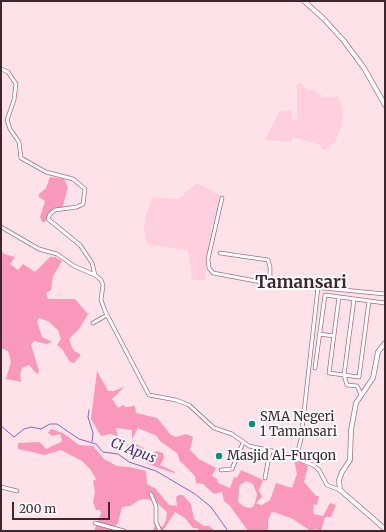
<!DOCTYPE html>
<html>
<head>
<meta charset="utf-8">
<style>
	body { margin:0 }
	#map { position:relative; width:386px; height:532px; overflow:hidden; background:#fee2ea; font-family:Merriweather,serif }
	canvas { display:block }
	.frame { position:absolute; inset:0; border:2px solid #3f252e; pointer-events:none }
	.scale { position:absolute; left:12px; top:502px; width:98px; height:18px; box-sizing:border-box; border:2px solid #3f252e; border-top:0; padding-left:5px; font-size:12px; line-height:14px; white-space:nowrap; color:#3f252e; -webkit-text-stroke:3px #fff; paint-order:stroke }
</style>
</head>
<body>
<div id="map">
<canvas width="386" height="532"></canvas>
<div class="frame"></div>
<div class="scale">200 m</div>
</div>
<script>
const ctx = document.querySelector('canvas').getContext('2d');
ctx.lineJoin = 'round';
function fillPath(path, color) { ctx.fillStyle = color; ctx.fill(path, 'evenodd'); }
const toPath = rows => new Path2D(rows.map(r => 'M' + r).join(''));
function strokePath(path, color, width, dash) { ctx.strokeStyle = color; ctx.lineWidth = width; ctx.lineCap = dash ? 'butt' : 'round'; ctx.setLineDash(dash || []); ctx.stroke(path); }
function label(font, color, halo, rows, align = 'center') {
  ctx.font = font + ' Merriweather,serif'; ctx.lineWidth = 4; ctx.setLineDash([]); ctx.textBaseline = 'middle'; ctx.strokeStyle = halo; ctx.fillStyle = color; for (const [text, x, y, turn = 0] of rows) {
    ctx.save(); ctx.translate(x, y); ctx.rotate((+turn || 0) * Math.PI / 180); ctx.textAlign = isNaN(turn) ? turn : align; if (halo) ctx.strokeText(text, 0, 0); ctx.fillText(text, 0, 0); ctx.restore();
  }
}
fillPath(toPath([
	[301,83,307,90,314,90,324,97,338,96,343,111,342,125,335,142,326,149,321,149,321,145,293,137,291,142,265,140,279,112,292,110,291,120,297,119,297,84],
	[197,183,222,196,215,225,212,225,205,280,192,280,188,250,146,244,144,228,146,214,153,197,178,199]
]), '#fecfde');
fillPath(toPath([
	[50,177,64,179,68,187,62,209,52,210,48,214,45,222,42,222,40,217,45,201,39,197,39,194,46,188],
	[1,249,4,254,15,257,10,264,18,270,23,264,35,272,50,257,55,257,62,261,53,276,51,290,46,293,48,299,75,299,88,314,79,329,69,339,73,350,81,355,74,363,70,362,62,349,57,345,61,339,58,330,48,321,39,318,37,322,42,337,52,342,47,344,34,341,31,345,39,371,37,374,29,365,22,368,20,374,21,382,6,379,11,362,8,351,1,348],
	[97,371,108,391,114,391,124,387,112,399,118,408,123,405,126,407,135,406,136,413,157,418,171,435,176,437,186,434,193,437,190,450,199,459,216,468,212,476,217,479,218,483,230,488,234,477,237,478,241,470,263,480,259,490,262,497,256,503,258,504,262,505,270,500,276,483,292,488,297,474,294,459,308,466,304,482,316,496,319,496,317,505,314,504,313,514,323,516,330,503,336,505,331,517,325,517,321,531,314,529,313,531,308,531,308,529,293,519,274,512,271,513,268,521,268,531,248,531,230,506,224,501,222,492,214,494,203,484,196,483,195,476,180,461,177,453,160,441,157,436,138,428,132,439,132,430,117,428,116,429,118,436,110,434,101,436,91,419],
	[246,481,253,484,257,494,255,503,253,507,249,508,243,506,238,502,239,489,240,485],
	[51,429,63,433,79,445,93,446,104,459,117,466,129,467,146,471,147,484,156,489,169,505,177,506,176,497,179,495,183,495,191,504,194,519,204,526,209,526,215,531,200,531,197,528,193,528,185,518,175,512,163,531,153,531,154,526,159,528,163,526,166,520,167,512,155,501,146,499,139,500,130,506,122,507,118,523,111,531,94,531,101,513,100,510,96,510,93,502,95,492,93,481,96,479,90,469,82,461,61,450,45,455,18,449,18,443,40,442,46,449,61,442,62,440,60,434,52,436,48,433],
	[130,444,135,446,136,444,144,448,142,455,145,457,149,457,156,451,163,453,164,458,160,465,175,472,174,473,148,464,143,459,127,452,127,445]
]), '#f998ba');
strokePath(toPath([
	[89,410,88,417,93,433,92,442],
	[1,421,1,423],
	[1,426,14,437,24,429,31,427,41,429,50,424,57,424,79,439,96,444,103,452,118,454,129,462,156,471,195,494,211,507,228,531]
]), '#8767b4', 1);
const minor = toPath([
	[1,69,8,72,16,84,14,100,7,120,10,129,19,142,21,158,46,172,73,179,85,189,83,204,77,207,55,210,50,214,48,219,80,245,92,263,95,275],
	[222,198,208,259,209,268,213,273,261,282,385,294],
	[1,227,39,249,57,254,74,266,95,275,101,280,103,285,101,300,105,311,149,395,176,400,189,405,214,428,232,434,249,446,282,453,313,465,319,470,327,485,340,490],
	[220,253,268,260,270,267,270,282],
	[339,297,329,373,359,377,369,301],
	[354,299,344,375,347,385,357,386,361,394],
	[93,323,107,315],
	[319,334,334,336],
	[315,368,325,295,385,303],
	[296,459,301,439,318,287],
	[221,470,232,469,243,443],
	[265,478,270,451],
	[1,487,17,491],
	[151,494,156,506,156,522,160,531],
	[95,523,124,531]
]);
const secondary = toPath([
	[304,1,324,19,344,41,364,68,385,105],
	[385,343,378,352,373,378,356,403,351,430,350,460,342,472,339,480,340,490,385,529]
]);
strokePath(minor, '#a96b81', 4.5);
strokePath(secondary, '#a96b81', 5.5);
strokePath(minor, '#fff', 3);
strokePath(secondary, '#fff', 4);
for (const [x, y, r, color] of [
	[252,424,4,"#01907b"],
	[219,456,4,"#01907b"]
]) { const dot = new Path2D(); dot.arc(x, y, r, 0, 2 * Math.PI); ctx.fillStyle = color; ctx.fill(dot); strokePath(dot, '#fff', 1.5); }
label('13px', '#3f252e', '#fff', [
	["SMA Negeri",260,417],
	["1 Tamansari",260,432],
	["Masjid Al-Furqon",227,456]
], 'left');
label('italic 14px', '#541b99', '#fff', [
	["Ci Apus",133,451,21]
]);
label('bold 17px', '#3f252e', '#fff', [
	["Tamansari",301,283]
]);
</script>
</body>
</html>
